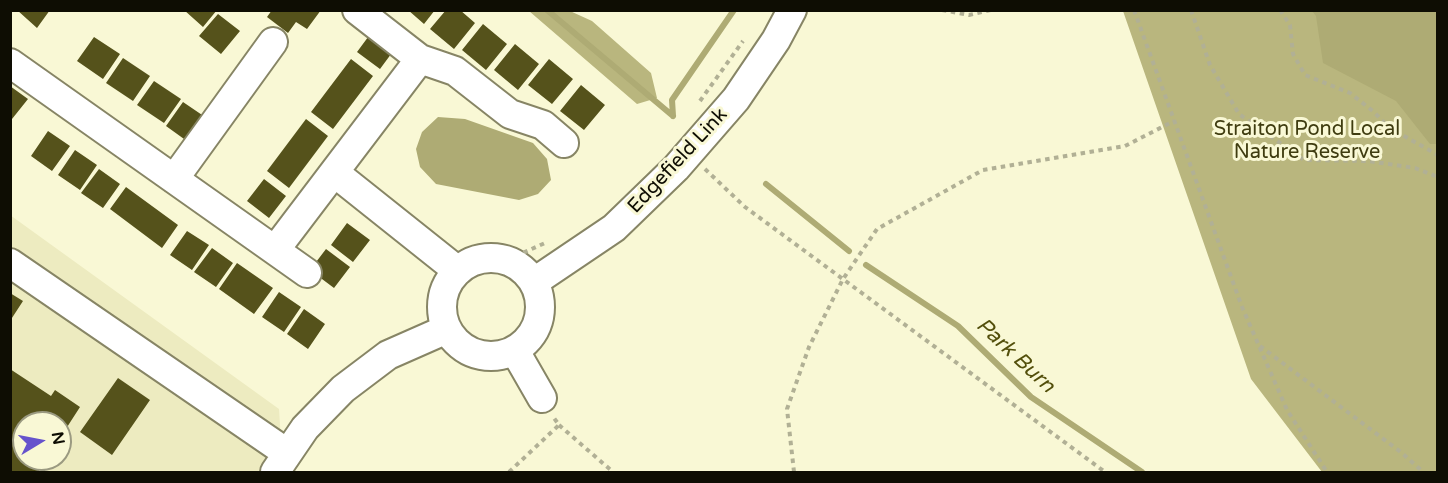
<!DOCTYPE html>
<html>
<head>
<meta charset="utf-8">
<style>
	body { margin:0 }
	#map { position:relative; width:1448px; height:483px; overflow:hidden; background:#f9f8d5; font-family:"Varela Round",sans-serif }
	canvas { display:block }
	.frame { position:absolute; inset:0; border:12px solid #0e0d03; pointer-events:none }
	.north { position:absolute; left:12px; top:411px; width:60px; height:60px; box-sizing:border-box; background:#f9f8d5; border:2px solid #9b9a81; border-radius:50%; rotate:80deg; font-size:16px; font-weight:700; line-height:24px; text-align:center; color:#0e0d03 }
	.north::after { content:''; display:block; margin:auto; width:21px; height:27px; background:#6653cc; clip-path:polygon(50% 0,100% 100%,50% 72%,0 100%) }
</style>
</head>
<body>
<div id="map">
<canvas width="1448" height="483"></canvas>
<div class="frame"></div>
<div class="north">N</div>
</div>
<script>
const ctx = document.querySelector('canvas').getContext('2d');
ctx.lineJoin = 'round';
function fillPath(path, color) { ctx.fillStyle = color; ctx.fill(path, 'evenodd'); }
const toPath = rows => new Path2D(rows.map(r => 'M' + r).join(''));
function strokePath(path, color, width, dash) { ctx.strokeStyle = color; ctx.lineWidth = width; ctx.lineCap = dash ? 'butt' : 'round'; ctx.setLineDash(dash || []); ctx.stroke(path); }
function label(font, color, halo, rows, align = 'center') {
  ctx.font = font + ' "Varela Round",sans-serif'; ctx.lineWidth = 6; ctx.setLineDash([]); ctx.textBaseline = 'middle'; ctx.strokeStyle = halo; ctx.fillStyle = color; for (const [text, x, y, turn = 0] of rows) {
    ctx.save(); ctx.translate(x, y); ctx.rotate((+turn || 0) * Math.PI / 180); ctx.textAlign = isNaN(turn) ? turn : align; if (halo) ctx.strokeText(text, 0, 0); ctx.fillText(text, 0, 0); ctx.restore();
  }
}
fillPath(toPath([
	[10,215,279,409,283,472,11,472],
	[24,423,60,423,60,459,24,459]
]), '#edebc0');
fillPath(toPath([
	[529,11,570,11,592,21,651,73,657,98,637,104],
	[1123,11,1437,11,1437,472,1322,472,1251,379]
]), '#b9b67e');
fillPath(toPath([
	[1312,11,1437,11,1437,144,1430,144,1396,101,1323,63,1316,16],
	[438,117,465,119,533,143,547,159,551,180,538,194,519,200,436,184,420,167,416,149,422,132]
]), '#aeab74');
strokePath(toPath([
	[547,10,673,116],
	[673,116,672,100,734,10],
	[766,184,849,251],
	[866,265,958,326,1031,397,1142,472]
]), '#aeab74', 6);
fillPath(toPath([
	[17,10,50,10,37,28],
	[184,10,217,10,203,27],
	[272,10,321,10,307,29,296,22,288,33,267,17],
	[408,10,435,10,424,24],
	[446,10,460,10,475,23,454,49,430,29],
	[218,14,240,31,221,54,199,36],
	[483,24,507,44,486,70,462,50],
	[374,29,397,46,380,69,357,52],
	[94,37,120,54,103,79,77,61],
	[515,44,539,64,518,90,494,70],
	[123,58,150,76,133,101,106,83],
	[351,59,373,76,333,129,311,112],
	[549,59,573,79,552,104,528,85],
	[154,81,181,99,164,123,137,105],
	[581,85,605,105,584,130,560,111],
	[10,86,28,99,12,119,10,118],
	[183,102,208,119,191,144,166,126],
	[306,119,328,136,289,188,267,171],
	[48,131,70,146,52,171,31,156],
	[75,150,97,165,80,190,58,175],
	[99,169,120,184,103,208,81,193],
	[264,179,286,196,269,218,247,201],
	[126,187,178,225,162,248,110,209],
	[347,223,370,240,353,262,331,245],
	[187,231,209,245,192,270,170,255],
	[212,248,233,263,216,287,194,272],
	[326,249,350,267,334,288,310,270],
	[237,263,273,288,254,314,219,289],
	[279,292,301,307,284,332,262,317],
	[10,293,23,301,10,321],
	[304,309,325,324,308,349,287,334],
	[10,369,51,396,55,390,80,407,60,438,60,423,24,423,24,459,47,459,38,472,10,472],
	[118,378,150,400,112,455,80,432]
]), '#55521b');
const minor = toPath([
	[357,10,420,59,455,71,510,114,543,125,564,143],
	[10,63,307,273],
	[335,173,458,271],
	[174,179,273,42],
	[275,250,420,59],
	'442 307a49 49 0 1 1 98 0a49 49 0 1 1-98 0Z',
	[10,263,287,453],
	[534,282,614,228,676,168,736,99,776,40,792,10],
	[515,351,542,398],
	[275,472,305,428,343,389,388,355,447,329]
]);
strokePath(minor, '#878565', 32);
strokePath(toPath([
	[942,10,969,15,991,10],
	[1134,10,1242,307,1287,410,1327,472],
	[1191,10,1210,65,1239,114,1304,160,1368,161,1415,168,1438,177],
	[1280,10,1290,25,1293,54,1305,75,1350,93,1374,112,1388,127,1438,155],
	[700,101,743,41],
	[705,169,745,207,1105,472],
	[507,260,545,243],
	[1260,346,1402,453,1423,472],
	[559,425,613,472],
	[509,472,559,425,554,418],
	[794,472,787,409,809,347,843,279,877,229,983,170,1125,146,1174,121]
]), '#b1b095', 4, [4.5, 4.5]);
strokePath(minor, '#fff', 28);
label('20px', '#3f3c10', '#f9f8d5', [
	["Straiton Pond Local",1307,130],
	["Nature Reserve",1307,153]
]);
label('20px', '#0e0d03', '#f9f8d5', [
	["Edgefield Link",678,161,-47]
]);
label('italic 21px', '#534f0b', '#f9f8d5', [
	["Park Burn",1015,356,43]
]);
</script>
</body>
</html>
